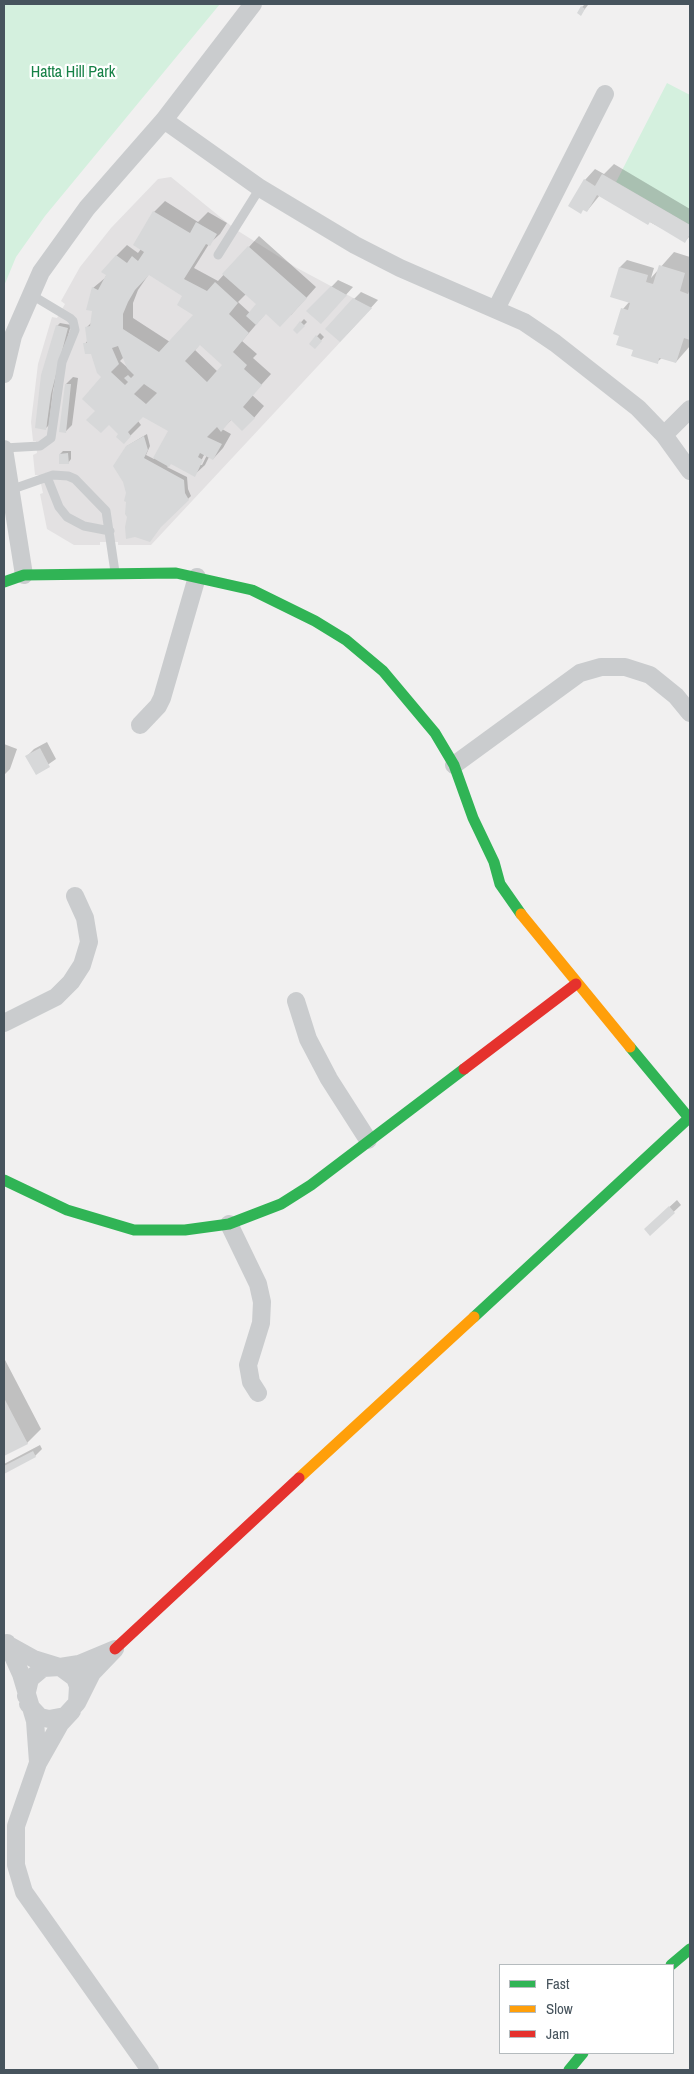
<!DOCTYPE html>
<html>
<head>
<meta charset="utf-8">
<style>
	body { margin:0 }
	#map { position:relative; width:694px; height:2074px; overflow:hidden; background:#f1f0f0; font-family:"Archivo Narrow",sans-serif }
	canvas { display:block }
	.frame { position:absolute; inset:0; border:5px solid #47545d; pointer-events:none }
	.legend { position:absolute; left:499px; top:1964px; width:175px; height:90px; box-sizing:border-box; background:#fff; border:1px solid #b5bbbe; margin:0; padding:6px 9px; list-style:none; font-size:15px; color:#47545d }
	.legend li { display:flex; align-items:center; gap:10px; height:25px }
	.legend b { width:25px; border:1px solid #b5bbbe }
</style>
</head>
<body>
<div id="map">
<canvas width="694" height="2074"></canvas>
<div class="frame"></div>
<ul class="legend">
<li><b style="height:6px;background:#30b455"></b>Fast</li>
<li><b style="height:6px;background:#ff9f0a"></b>Slow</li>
<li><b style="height:6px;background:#e5322d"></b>Jam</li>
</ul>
</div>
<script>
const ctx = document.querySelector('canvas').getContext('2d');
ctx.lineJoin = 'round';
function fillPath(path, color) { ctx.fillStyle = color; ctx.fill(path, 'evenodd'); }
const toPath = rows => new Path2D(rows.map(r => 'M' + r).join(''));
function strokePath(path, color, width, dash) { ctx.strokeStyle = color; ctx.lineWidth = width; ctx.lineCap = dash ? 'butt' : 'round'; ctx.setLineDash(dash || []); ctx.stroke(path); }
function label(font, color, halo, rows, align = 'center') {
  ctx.font = font + ' "Archivo Narrow",sans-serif'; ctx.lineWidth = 4.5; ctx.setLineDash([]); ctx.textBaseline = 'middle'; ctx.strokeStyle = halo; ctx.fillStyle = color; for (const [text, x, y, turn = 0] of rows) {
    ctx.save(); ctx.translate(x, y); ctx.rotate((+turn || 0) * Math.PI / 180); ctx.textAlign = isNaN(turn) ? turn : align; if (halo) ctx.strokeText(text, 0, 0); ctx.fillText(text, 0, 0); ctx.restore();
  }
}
fillPath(toPath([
	[171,177,235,229,297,268,372,308,151,545,118,545,118,542,100,542,100,545,74,545,47,529,40,494,43,493,39,475,35,475,33,455,37,453,36,441,33,441,31,422,38,364,52,317,57,318,65,304,61,301,80,267,111,228,158,179]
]), '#e3e1e2');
fillPath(toPath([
	[4,4,220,4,45,216,16,257,4,286],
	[667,83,690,95,690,225,616,182]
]), '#d4f0de');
fillPath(toPath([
	[585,4,588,5,581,14,582,7],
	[614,164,690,209,690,236,685,241,600,195,587,211,585,180,595,169,604,174],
	[165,201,198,222,208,212,227,223,220,234,209,244,194,268,218,281,259,236,316,287,291,315,266,313,242,341,257,354,253,358,271,374,252,395,264,406,253,419,232,419,222,429,231,434,223,448,213,459,209,457,205,465,194,475,171,463,167,467,187,477,188,489,191,496,163,523,129,516,127,446,147,434,150,446,146,455,154,459,170,430,143,416,138,421,141,425,124,442,120,434,97,411,103,377,92,352,85,344,88,340,86,328,92,322,93,288,105,278,116,256,127,245,138,253,141,249,154,212],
	[149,274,183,295,195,315,170,342,133,318,133,303,138,290],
	[246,294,258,304,250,313,238,302],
	[200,344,224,365,218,372,195,350],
	[124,357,129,369,120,361],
	[205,453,207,455,202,465,199,465],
	[674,252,690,257,690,346,676,362,662,358,657,362,635,349,620,335,623,309,630,301,612,296,620,267,627,260,654,268,651,278],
	[338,280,353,287,327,316,308,311],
	[361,292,378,300,347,334,354,299],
	[304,319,307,322,297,332,294,330],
	[60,323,71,325,53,390,49,425,46,428,57,326],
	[320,333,324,337,315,347,310,344],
	[73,377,78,378,72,425,65,432,66,384],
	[63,451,71,451,71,459,68,463,60,454],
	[47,742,56,759,36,773,27,756,34,749],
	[4,744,17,749,10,769,4,775],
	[677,1200,681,1205,650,1234,653,1222],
	[4,1358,41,1429,27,1443,4,1455],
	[40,1445,42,1449,35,1456,4,1473,4,1464]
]), '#0003');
fillPath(toPath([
	[581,6,585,9,581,16,577,13],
	[602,174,690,225,690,234,685,243,650,222,648,225,597,195,587,212,583,210,581,214,568,206,584,179,595,186],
	[153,211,190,233,196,222,217,234,210,246,206,244,184,279,207,291,215,282,238,303,229,314,249,333,233,352,247,365,244,369,262,385,243,407,255,418,242,431,231,420,221,432,217,427,207,437,222,444,213,460,200,453,198,457,203,460,195,477,171,464,169,467,153,458,168,431,143,417,128,432,131,436,124,444,116,437,118,434,109,425,101,433,86,420,95,411,82,399,101,377,97,373,91,354,85,354,83,343,87,343,85,327,90,326,92,311,86,310,92,287,98,290,106,275,101,272,116,255,127,263,132,256,138,261,144,252,133,245],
	[149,275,182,296,177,305,193,315,159,352,123,329,123,314,128,302,135,290],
	[200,345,222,365,207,382,185,361],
	[118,346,127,368,134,375,131,378,128,375,124,378,128,382,125,385,111,372,119,364,112,348],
	[144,384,157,393,146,404,134,394],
	[248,246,307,298,280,327,266,314,256,325,246,316,256,304,222,274],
	[659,265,685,273,680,291,688,294,690,289,690,340,684,338,676,363,659,358,658,364,631,356,633,350,616,345,619,336,613,334,621,308,628,310,630,303,610,297,619,267,648,275,646,282,653,284],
	[331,286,347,295,321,324,306,311],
	[353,298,372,308,340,342,325,329],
	[300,321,305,326,297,334,293,330],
	[56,325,68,328,51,394,46,430,35,428,41,375],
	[316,335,322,341,315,349,309,344],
	[65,384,71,384,66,433,59,432],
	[144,436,148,450,144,458,184,480,185,493,189,500,161,527,150,542,135,537,126,539,125,527,127,517,125,514,126,502,124,501,126,493,123,482,113,466,126,446],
	[68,453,69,464,59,464,59,454],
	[40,748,50,767,36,775,25,756],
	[669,1206,675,1213,650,1236,644,1229],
	[4,1398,28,1444,4,1456],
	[33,1451,36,1457,4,1474,4,1466]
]), '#d7d8d9');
strokePath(toPath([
	[218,255,260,188],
	[4,448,40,446,51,438,62,362,75,330,73,321,70,318,30,294],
	[47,477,59,507,67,517,84,526,110,531],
	[10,490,53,475,68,476,75,479,106,511,115,572]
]), '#caccce', 9);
strokePath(toPath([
	[164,120,260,188,355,245,400,268,524,322,555,343,638,408,664,435,690,471],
	[496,309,605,94],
	[4,374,13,336,41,272,87,208,164,120,253,4],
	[664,435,690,409],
	[4,449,24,575],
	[140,725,158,706,162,698,197,577],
	[454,765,580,673,601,667,625,667,650,675,676,696,690,713],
	[296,1001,308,1039,329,1079,368,1140],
	[4,1023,56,997,71,982,82,965,89,942,85,918,75,896],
	[229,1224,258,1284,262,1302,261,1323,248,1365,251,1382,258,1393],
	[7,1643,21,1674,35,1721,38,1762],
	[7,1644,34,1659,60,1667,79,1664,115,1649,92,1673,77,1703],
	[26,1696,30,1679,43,1668,60,1667,75,1678,78,1686,77,1703,65,1716,49,1719,40,1717,28,1704],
	[72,1711,60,1724,38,1763,16,1826,16,1865,24,1892,150,2070]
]), '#caccce', 18);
strokePath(toPath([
	[4,582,24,575,176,573,252,590,315,621,346,640,383,671,435,733,454,765,473,818,494,862,500,884,521,914],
	[630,1047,689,1118],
	[4,1180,67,1210,134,1230,185,1230,229,1224,281,1204,311,1185,464,1069],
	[474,1317,690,1117],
	[671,1965,690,1949],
	[569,2070,583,2053]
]), '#30b455', 11);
strokePath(toPath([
	[521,914,630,1047],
	[299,1478,474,1317]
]), '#ff9f0a', 11);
strokePath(toPath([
	[464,1069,576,984],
	[115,1649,299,1478]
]), '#e5322d', 11);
label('16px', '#168146', '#fff', [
	["Hatta Hill Park",73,73]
]);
</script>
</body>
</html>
